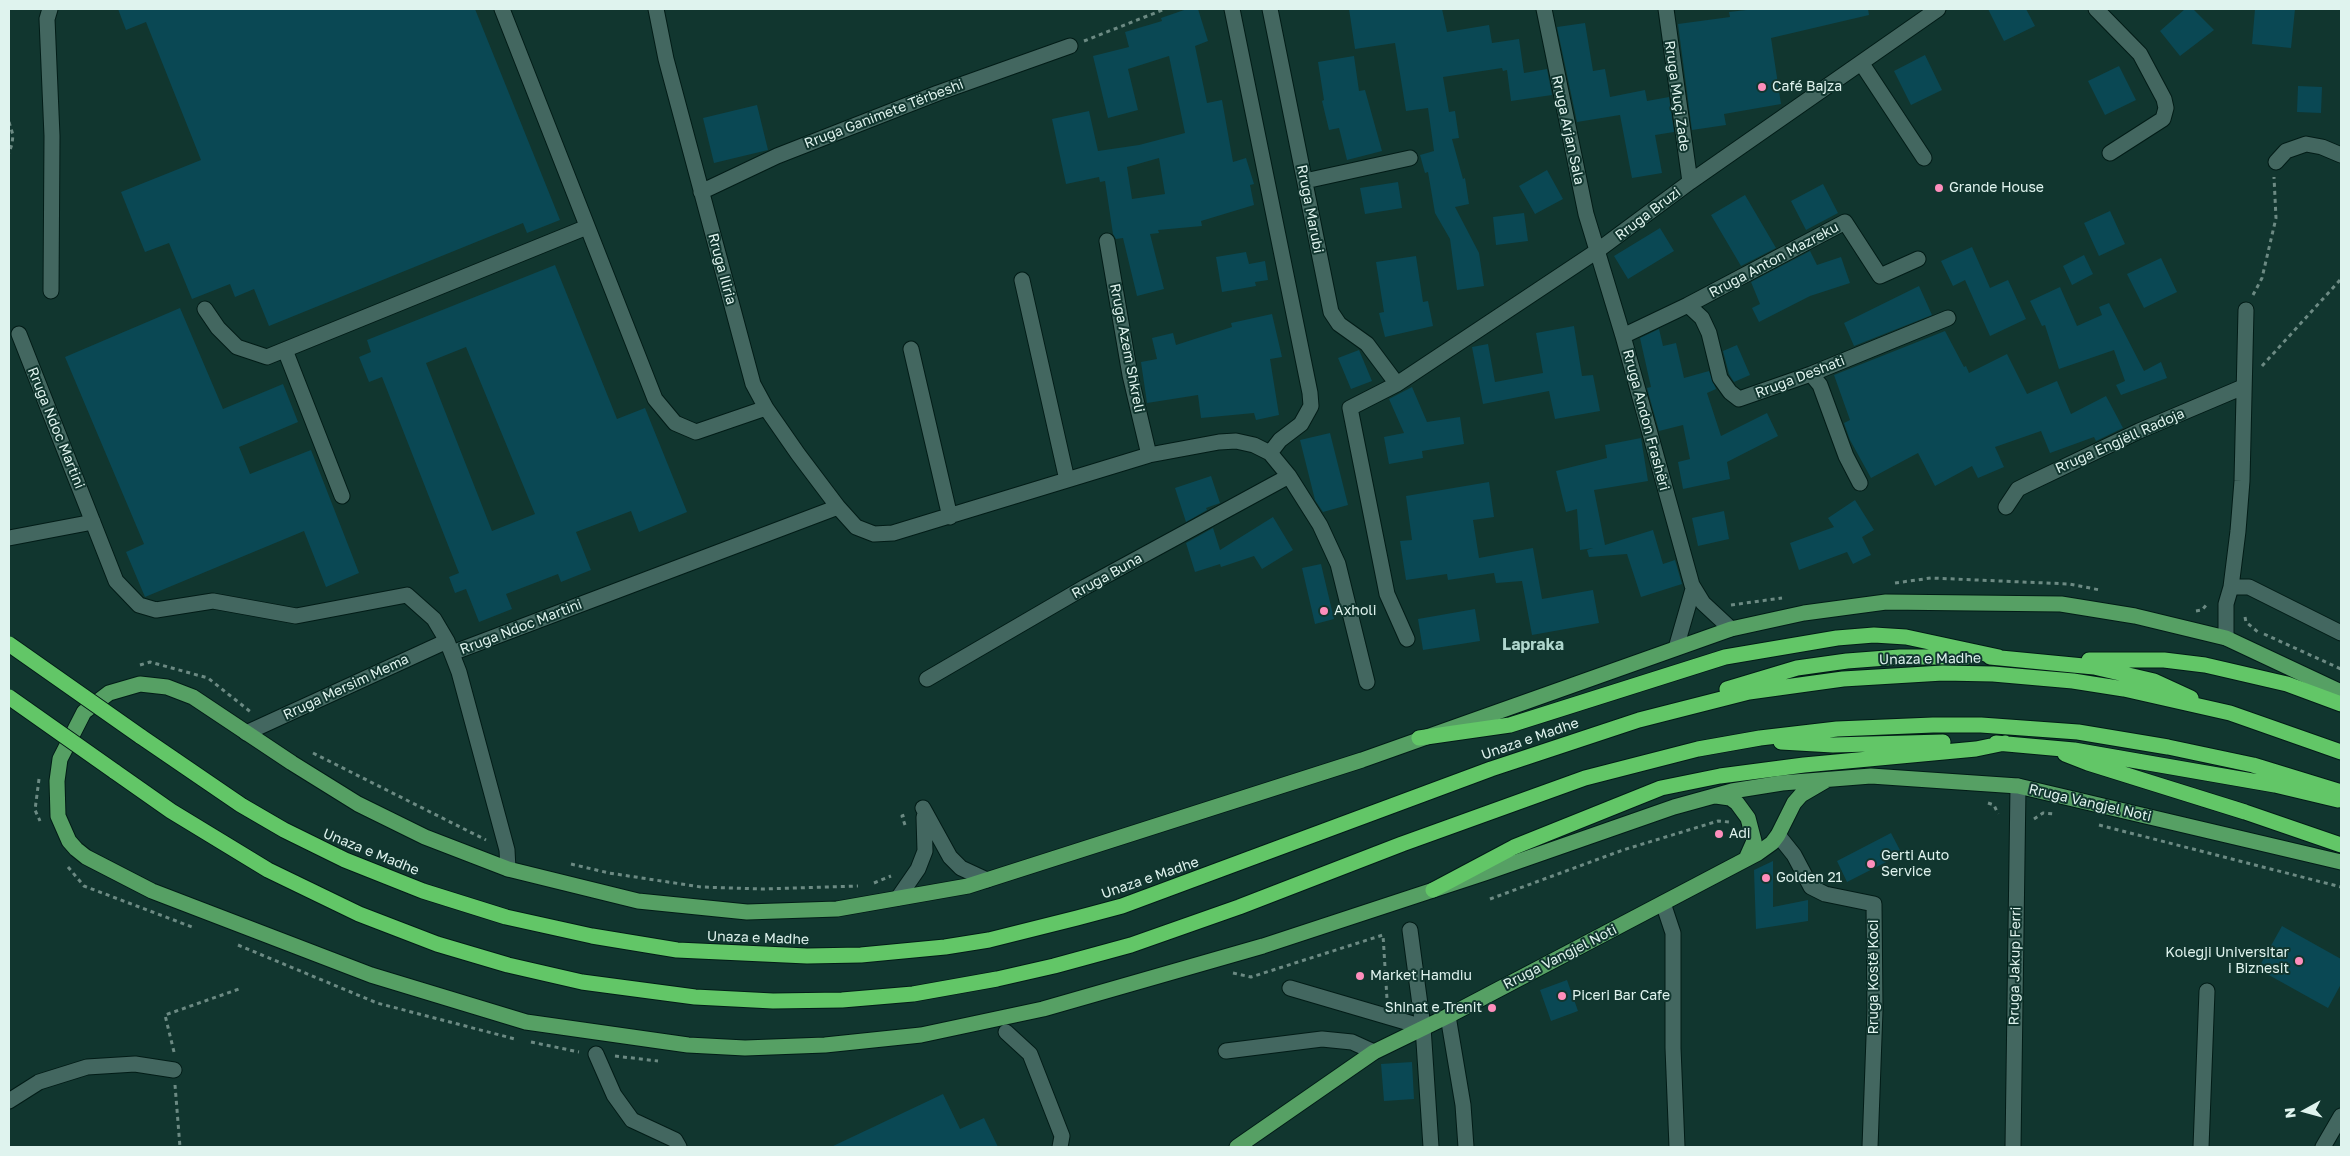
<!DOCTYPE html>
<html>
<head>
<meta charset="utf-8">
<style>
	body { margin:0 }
	#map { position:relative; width:2350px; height:1156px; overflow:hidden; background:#11362f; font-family:"Golos Text",sans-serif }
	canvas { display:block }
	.frame { position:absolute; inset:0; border:10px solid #dff3ee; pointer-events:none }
	.north { position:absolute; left:2280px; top:1086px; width:50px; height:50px; -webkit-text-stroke:4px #11362f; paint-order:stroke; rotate:263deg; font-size:14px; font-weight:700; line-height:20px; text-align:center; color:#dff3ee }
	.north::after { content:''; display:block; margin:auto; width:18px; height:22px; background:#dff3ee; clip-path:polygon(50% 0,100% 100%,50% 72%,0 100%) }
</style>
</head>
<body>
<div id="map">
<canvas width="2350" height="1156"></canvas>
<div class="frame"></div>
<div class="north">N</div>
</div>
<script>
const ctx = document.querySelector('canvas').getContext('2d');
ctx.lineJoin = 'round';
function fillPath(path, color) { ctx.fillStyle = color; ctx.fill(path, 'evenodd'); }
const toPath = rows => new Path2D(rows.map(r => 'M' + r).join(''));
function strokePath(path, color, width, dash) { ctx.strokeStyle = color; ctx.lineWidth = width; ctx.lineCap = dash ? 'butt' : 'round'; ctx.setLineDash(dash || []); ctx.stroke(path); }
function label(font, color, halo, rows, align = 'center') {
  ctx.font = font + ' "Golos Text",sans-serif'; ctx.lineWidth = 4; ctx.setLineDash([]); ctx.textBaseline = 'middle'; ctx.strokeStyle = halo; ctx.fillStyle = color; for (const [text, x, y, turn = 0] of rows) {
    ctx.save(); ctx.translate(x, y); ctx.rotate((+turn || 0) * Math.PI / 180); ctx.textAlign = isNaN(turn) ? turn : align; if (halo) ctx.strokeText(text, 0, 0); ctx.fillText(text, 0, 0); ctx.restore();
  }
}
fillPath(toPath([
	[118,9,475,9,560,220,527,233,523,223,269,326,254,289,235,297,230,284,192,299,169,243,145,252,121,192,201,160,146,22,126,30],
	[1187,9,1198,9,1208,41,1195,46,1207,103,1222,100,1233,162,1246,158,1254,184,1250,185,1254,205,1201,221,1202,226,1158,230,1159,233,1150,234,1164,289,1137,296,1123,238,1116,239,1113,234,1105,181,1100,182,1099,177,1066,184,1052,119,1089,111,1098,151,1139,145,1185,133,1169,56,1128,69,1138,110,1108,118,1093,56,1129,47,1125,32,1162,21,1161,18],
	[1159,158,1165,194,1132,199,1127,167],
	[1349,9,1442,9,1447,32,1489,25,1492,43,1519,39,1524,73,1547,69,1552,95,1511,101,1507,70,1503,71,1502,68,1443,77,1449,112,1455,111,1459,138,1452,139,1463,179,1465,178,1469,204,1455,207,1479,253,1484,286,1457,290,1450,239,1435,213,1428,172,1425,173,1420,155,1434,151,1428,108,1406,111,1395,43,1355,49],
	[1755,9,1868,9,1869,15,1771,38,1781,104,1724,114,1726,125,1692,130,1678,24,1730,17,1729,12],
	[1988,9,2026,9,2035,26,2004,41],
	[2185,9,2193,9,2214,30,2180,56,2160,31],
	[2255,9,2295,9,2291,48,2252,44],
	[1585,23,1593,71,1605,69,1610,97,1645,90,1647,101,1669,97,1674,132,1655,135,1662,173,1632,178,1620,115,1577,122,1557,27],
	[1925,55,1942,90,1911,105,1894,71],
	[1354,56,1359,91,1365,90,1382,151,1347,160,1339,128,1329,130,1322,101,1324,100,1318,62],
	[2119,66,2136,100,2105,115,2088,81],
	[2298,86,2322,87,2321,113,2297,112],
	[757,105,768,150,714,163,703,118],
	[1547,170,1563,199,1535,214,1519,186],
	[1398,182,1402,208,1365,214,1360,188],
	[1823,184,1838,213,1806,230,1791,201],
	[1745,195,1776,248,1741,266,1711,215],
	[2110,211,2125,244,2099,256,2084,223],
	[1524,213,1528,241,1496,245,1493,217],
	[1660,228,1674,251,1628,279,1614,256],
	[1972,247,1990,288,2008,280,2026,319,1990,336,1965,280,1953,286,1941,261],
	[1810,251,1817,265,1841,257,1850,283,1810,296,1759,322,1752,308,1760,304,1751,282],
	[1246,252,1249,264,1265,261,1268,280,1255,282,1256,286,1222,292,1216,257],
	[2084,255,2093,274,2072,285,2063,266],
	[1416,256,1423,302,1428,301,1433,326,1385,337,1379,313,1384,312,1376,262],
	[2161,258,2177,292,2144,308,2127,274],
	[555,265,617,419,645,408,687,512,639,532,631,511,576,532,591,570,561,582,558,574,506,594,512,609,479,622,466,589,455,593,449,577,459,573,382,377,369,382,359,357,371,352,367,340],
	[466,347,535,514,492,531,426,363],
	[1919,286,1932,315,1854,346,1844,323],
	[2060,287,2077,326,2102,315,2099,307,2109,303,2144,371,2161,362,2167,378,2121,395,2116,385,2125,381,2114,350,2059,369,2045,325,2042,326,2030,301],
	[180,308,223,409,283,384,298,422,239,447,250,474,311,450,359,573,326,587,304,531,145,597,126,552,144,544,65,357],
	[1272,314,1282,357,1270,359,1279,415,1256,420,1254,413,1201,418,1198,395,1147,403,1141,362,1157,359,1152,338,1173,333,1176,345,1232,327,1231,323],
	[1574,326,1582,376,1593,375,1600,411,1555,419,1549,391,1483,404,1472,347,1488,344,1495,382,1543,373,1536,333],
	[1659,329,1663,346,1676,343,1684,378,1709,371,1716,389,1707,393,1721,436,1767,413,1778,436,1727,462,1730,479,1683,489,1678,462,1690,459,1683,425,1659,431,1647,388,1651,387,1640,338],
	[1945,331,1964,367,1966,366,1969,373,2007,354,2027,394,2057,381,2071,414,2106,396,2123,428,2096,441,2094,437,2050,453,2041,431,1995,447,2004,467,1978,478,1972,466,1935,486,1918,453,1871,478,1850,440,1844,423,1850,420,1834,375],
	[1737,345,1750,375,1734,382,1729,374,1723,351],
	[1359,350,1372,381,1351,389,1338,358],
	[1412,387,1427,422,1460,417,1464,444,1422,451,1423,458,1389,464,1384,437,1404,433,1389,399],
	[1330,433,1348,505,1323,512,1315,500,1300,440],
	[1641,438,1648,481,1594,490,1605,545,1653,530,1663,564,1675,560,1682,584,1641,597,1627,554,1589,557,1587,550,1593,548,1580,550,1577,509,1566,512,1556,471,1607,458,1605,445],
	[1211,476,1220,503,1206,508,1207,510,1186,522,1175,488],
	[1489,482,1494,517,1473,520,1479,558,1533,548,1542,599,1593,590,1599,623,1532,635,1522,581,1496,583,1494,573,1448,580,1447,574,1406,580,1400,541,1412,540,1406,496],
	[1855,500,1874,530,1862,537,1871,555,1853,564,1847,552,1799,570,1790,543,1834,527,1828,518],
	[1724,511,1729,539,1698,546,1692,518],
	[1273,517,1293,550,1262,569,1254,556,1221,567,1220,564,1195,572,1186,543,1213,528,1220,550],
	[1321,564,1334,619,1315,624,1302,568],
	[1475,609,1480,641,1423,650,1418,619],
	[1891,833,1902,854,1847,882,1837,861],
	[1773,861,1773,907,1808,900,1808,921,1756,929,1754,870],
	[2282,926,2341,959,2341,984,2328,1008,2258,969],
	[1567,980,1578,1011,1551,1021,1540,990],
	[1412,1062,1414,1099,1384,1101,1381,1064],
	[943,1094,960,1129,984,1118,998,1147,831,1147]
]), '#0a4854');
const minor = toPath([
	[50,9,47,19,52,136,51,291],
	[502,9,655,399,675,423,696,432,766,408],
	[656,9,666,59,753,384,766,408,798,454,838,507,856,527,874,534,893,533,1149,455,1219,442,1236,441,1254,445,1270,453,1289,476,1320,525,1338,564,1367,682],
	[1232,9,1310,393,1311,406,1301,424,1280,440,1270,453],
	[1270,9,1331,312,1339,324,1367,344,1397,384],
	[1544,9,1586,214,1623,336,1692,585,1703,603,1731,629],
	[1666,9,1690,182],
	[2096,9,2140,54,2164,99,2166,108,2163,119,2110,153],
	[1862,64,1924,158],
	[2276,162,2286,151,2306,144,2322,147,2341,155],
	[1305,181,1410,158],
	[701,192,777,156,938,93,1070,46],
	[1107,241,1130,375,1149,455],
	[1022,280,1067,480],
	[1688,305,1845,222,1880,276,1918,259],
	[205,309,218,328,237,347,267,357,587,227],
	[19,334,116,581,139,605,156,610,213,601,296,616,407,595,434,619,447,641,459,672,507,850,508,869],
	[1623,336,1688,305,1702,318,1709,333,1720,378,1730,392,1739,399,1811,374,1948,318],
	[911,349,950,517],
	[285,350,342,496],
	[1811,374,1820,385,1846,456,1860,483],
	[2006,507,2018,489,2028,484,2139,431,2243,387],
	[9,538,93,522],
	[2231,587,2249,587,2341,633],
	[2226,638,2226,604,2231,587,2238,531,2242,481,2246,310],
	[1407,639,1387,594,1350,408,1397,384,1597,251,1690,182,1938,9],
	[1676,648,1693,589],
	[452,653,838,507],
	[927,679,1085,587,1289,476],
	[246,733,447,641],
	[923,808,950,857,961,868,987,880],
	[1778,835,1794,855,1811,887,1825,894,1874,904,1875,1010,1870,1147],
	[898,898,918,869,925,851,924,817],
	[1663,903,1673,933,1673,1048,1677,1147],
	[1410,930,1423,1027,1431,1147],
	[1290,988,1423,1027],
	[1448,1016,1463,1105,1466,1147],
	[1006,1032,1030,1054,1062,1136,1060,1147],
	[1226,1051,1322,1039,1352,1042,1374,1052],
	[596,1054,614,1095,632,1120,675,1140,679,1147],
	[9,1101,39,1082,87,1067,135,1064,174,1070],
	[2013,1147,2018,786],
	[2201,1147,2207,991],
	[2323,1147,2341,1116]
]);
const major = toPath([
	[2341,692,2226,638,2135,616,2061,604,1886,602,1804,613,1731,629,1362,760,968,886,837,909,747,912,638,901,508,869,425,837,358,804,292,763,193,697,167,687,140,684,109,693,84,712,60,759,57,781,58,816,69,841,76,849,86,857,152,891,371,975,526,1022,688,1045,745,1048,825,1045,921,1035,1043,1009,1263,946,1485,873,1674,807,1732,791,1782,783,1871,776,2018,786,2341,862],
	[1716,796,1730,798,1737,803,1748,818,1754,841,1746,859],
	[1237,1147,1374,1052,1448,1016,1758,853,1772,843,1778,835,1794,803,1801,795,1825,781]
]);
const highway = toPath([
	[1990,657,2094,667,2154,681,2191,698],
	[2089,660,2164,660,2205,665,2287,684,2341,704],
	[1727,689,1797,668,1847,661,1900,657,1967,657],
	[140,736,241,805,284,830,345,860,423,891,506,917,592,936,677,950,807,956,861,955,945,947,989,940,1077,918,1122,906,1491,769,1639,720,1749,692,1843,679,1943,673,1993,674,2073,681,2124,689,2230,713,2341,752],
	[1419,738,1510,725,1725,657,1837,638,1874,635,1906,637,1999,657],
	[1781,742,1833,745,1943,742],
	[1996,743,2074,750,2275,785,2338,800],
	[2065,754,2088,763,2245,812,2341,845],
	[114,771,171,811,268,870,359,914,437,944,508,965,582,982,695,997,773,1001,842,1000,913,994,997,979,1054,966,1131,945,1239,907,1402,844,1585,778,1698,749,1760,738,1837,729,1933,725,1981,725,2078,732,2168,747,2253,765,2341,792],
	[1433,890,1514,847,1661,788,1720,776,1804,765,1976,749,2005,743]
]);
strokePath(minor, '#021c17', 17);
strokePath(major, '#021c17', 17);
strokePath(highway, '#021c17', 17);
strokePath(toPath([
	[1084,41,1165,9],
	[9,122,13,135,12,144,9,153],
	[2253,295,2262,278,2276,218,2274,177],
	[2262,366,2341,279],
	[1895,583,1931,578,2069,584,2100,590],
	[1731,605,1782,598],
	[2196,611,2202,610,2208,603],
	[2245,617,2246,622,2258,632],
	[2264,634,2341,669],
	[140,665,150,662,208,678,252,713],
	[313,753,486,840],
	[39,779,35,810,40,821],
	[1988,803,1994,805,1998,814],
	[2034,819,2043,813,2054,814],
	[905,825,902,816,908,814],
	[2099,825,2341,887],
	[571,864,609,873,701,887,764,889,858,886],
	[68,867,84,886,192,927],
	[874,883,891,876],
	[1490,899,1623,850,1718,821,1729,822],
	[238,945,377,1003,515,1039],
	[1233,973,1251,977,1383,935,1387,999],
	[531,1042,579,1052],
	[174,1052,165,1015,239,989],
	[615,1056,658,1061],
	[175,1085,180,1147]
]), '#6c8a83', 3, [4, 4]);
strokePath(minor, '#436760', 15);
strokePath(major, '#56a064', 15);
strokePath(highway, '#62c667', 15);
const highwayBridge = toPath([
	[9,644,140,736],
	[9,697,114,771]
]);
strokePath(highwayBridge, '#021c17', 17, []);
strokePath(highwayBridge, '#62c667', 15);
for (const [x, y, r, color] of [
	[1762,87,5,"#fe8ebc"],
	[1939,188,5,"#fe8ebc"],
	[1324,611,5,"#fe8ebc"],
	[1719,834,5,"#fe8ebc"],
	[1871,864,5,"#fe8ebc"],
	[1766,878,5,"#fe8ebc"],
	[2299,961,5,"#fe8ebc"],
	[1360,976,5,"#fe8ebc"],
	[1562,996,5,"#fe8ebc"],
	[1492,1008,5,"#fe8ebc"]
]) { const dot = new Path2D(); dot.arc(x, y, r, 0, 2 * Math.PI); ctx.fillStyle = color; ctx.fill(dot); strokePath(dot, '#11362f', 2); }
label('14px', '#dff3ee', '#11362f', [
	["Café Bajza",1772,87],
	["Grande House",1949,188],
	["Axholi",1334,611],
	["Adi",1729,834],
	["Gerti Auto",1881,856],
	["Service",1881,872],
	["Golden 21",1776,878],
	["Kolegji Universitar",2289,953,"right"],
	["i Biznesit",2289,969,"right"],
	["Market Hamdiu",1370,976],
	["Piceri Bar Cafe",1572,996],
	["Shinat e Trenit",1482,1008,"right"]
], 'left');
label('14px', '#dff3ee', '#11362f', [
	["Rruga Muçi Zade",1677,96,82],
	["Rruga Ganimete Tërbeshi",884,114,-21],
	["Rruga Arjan Sala",1568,130,78],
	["Rruga Marubi",1310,209,79],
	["Rruga Bruzi",1648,214,-37],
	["Rruga Anton Mazreku",1774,260,-28],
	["Rruga Iliria",722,269,75],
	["Rruga Azem Shkreli",1127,348,79],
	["Rruga Deshati",1800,377,-21],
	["Rruga Andon Frashëri",1646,420,75],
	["Rruga Ndoc Martini",56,428,68],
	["Rruga Engjëll Radoja",2120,441,-24],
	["Rruga Buna",1107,576,-29],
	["Rruga Ndoc Martini",521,627,-21],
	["Unaza e Madhe",1930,659,-1],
	["Rruga Mersim Mema",346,687,-25],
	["Unaza e Madhe",1530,739,-19],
	["Rruga Vangjel Noti",2090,803,13],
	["Unaza e Madhe",371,852,22],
	["Unaza e Madhe",1150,878,-19],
	["Unaza e Madhe",758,938,2],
	["Rruga Vangjel Noti",1560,957,-27],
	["Rruga Jakup Ferri",2015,966,-89],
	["Rruga Kostë Koci",1874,977,-90]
]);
label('bold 16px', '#afd6cd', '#11362f', [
	["Lapraka",1533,645]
]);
</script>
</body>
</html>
